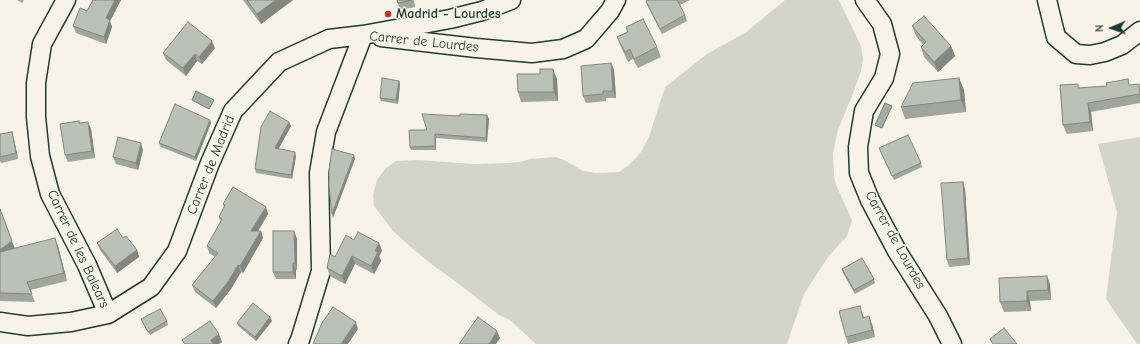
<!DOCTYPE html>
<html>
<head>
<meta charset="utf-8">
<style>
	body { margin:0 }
	#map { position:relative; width:1140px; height:344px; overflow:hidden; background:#f7f3e8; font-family:"Comic Neue",sans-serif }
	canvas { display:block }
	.north { position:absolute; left:1092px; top:8px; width:40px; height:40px; -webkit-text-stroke:3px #f7f3e8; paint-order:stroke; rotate:268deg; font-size:11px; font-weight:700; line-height:16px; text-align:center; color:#1f3d34 }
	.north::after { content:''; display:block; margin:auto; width:14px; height:18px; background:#1f3d34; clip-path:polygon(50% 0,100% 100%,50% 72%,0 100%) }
</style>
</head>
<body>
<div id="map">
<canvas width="1140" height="344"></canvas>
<div class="north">N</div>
</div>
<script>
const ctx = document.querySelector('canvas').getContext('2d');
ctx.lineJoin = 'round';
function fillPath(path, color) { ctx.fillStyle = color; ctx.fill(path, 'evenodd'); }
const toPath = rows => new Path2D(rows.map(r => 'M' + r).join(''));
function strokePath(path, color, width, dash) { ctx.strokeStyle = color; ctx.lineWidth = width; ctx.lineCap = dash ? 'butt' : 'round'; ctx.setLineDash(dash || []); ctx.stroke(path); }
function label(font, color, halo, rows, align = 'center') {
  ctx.font = font + ' "Comic Neue",sans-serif'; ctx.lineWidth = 3; ctx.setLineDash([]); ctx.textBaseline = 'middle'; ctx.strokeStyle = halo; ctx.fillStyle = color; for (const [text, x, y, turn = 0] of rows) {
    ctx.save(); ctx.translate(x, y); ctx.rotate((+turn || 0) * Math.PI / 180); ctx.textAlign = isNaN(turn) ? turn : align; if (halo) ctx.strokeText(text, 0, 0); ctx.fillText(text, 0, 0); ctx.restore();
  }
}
fillPath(toPath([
	[785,0,839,0,861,46,863,59,861,71,854,91,838,130,833,153,834,176,836,185,852,220,847,236,828,257,804,294,787,344,536,344,510,320,499,315,451,278,435,267,413,249,393,231,374,206,373,195,377,180,386,168,396,161,418,160,475,164,508,163,520,162,530,159,556,157,566,161,583,171,596,173,619,172,629,165,641,152,649,137,665,87,707,54,745,33],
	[1140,137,1140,344,1137,344,1106,299,1117,212,1098,144]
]), '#d3d5ca');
const water = toPath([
	[196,91,214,100,209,109,192,100,196,91],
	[885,103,892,106,882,128,875,125,885,103]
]);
fillPath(water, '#a4ada3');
strokePath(water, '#6f8077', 1);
const minor = toPath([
	[66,0,42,44,36,83,36,117,40,156,50,194,87,265,108,314],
	[865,0,882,24,890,54,884,78,864,111,858,147,859,173,870,200,897,251,938,316,952,344],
	[1047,0,1056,37,1076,54,1090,55,1105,52,1122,45,1140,31],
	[381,37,476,48,532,53,563,49,586,39,610,11,616,0],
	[0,322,28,326,71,322,108,314,151,287,177,251,210,163,233,111,279,62,329,39,363,35,450,19,482,11,511,0],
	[298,344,300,340,321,271,319,173,326,132,363,35]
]);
strokePath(minor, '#1f3d34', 21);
strokePath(minor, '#f7f3e8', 18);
fillPath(toPath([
	[17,0,24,0,22,3],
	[93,0,121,0,110,21,112,27,106,44,76,33,73,26,87,11],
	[243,0,293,0,261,24],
	[397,0,414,0,415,7,400,10],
	[648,0,690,0,680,5,685,15,687,21,662,34,648,7,646,1],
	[912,26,951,46,955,56,938,72,924,57,921,47,923,45,916,36],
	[626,27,657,47,661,57,638,68,633,59,628,62,621,47,617,37,627,32],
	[215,48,202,64,197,61,186,76,166,60,163,53],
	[611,63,614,70,616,98,606,98,606,101,586,103,583,96],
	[540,74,557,79,558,101,521,102,518,92],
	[959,78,964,90,966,112,905,119,901,107],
	[399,81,400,84,398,104,381,101,380,98],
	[1139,84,1140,88,1140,103,1091,112,1093,131,1067,134,1063,125,1079,88],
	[487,115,489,119,487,142,436,138,436,150,411,150,410,147,427,130,460,116],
	[210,120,211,123,196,161,161,147,159,143],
	[79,121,80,123,88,122,91,129,95,158,68,162,65,155],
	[289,122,291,126,278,149,296,156,292,179,256,173,255,169],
	[12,132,14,139,18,159,1,163,0,161,0,134],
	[879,148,921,163,922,167,894,180],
	[143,150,138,170,116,164,113,157],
	[965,189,970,265,949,267,947,260],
	[223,204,268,214,258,231,261,231,263,238,243,273,241,272,231,289,216,308,195,292,192,285,215,257,209,253,207,246,221,222,219,217,224,207],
	[0,209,14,248,58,246,67,281,30,290,35,302,0,301],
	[294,231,297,239,297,270,296,270,296,279,276,279,273,272],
	[123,238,137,250,139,257,117,273,100,250,97,243],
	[354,240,379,243,382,251,379,256,381,261,374,274,355,264,345,284,330,276,327,268,335,257],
	[842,269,874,279,875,283,855,294,843,273],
	[1047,276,1050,285,1051,300,1030,301,1031,311,1004,312,1000,302],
	[863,313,864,318,872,324,875,337,848,344,846,337],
	[270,317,272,321,256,341,238,326,237,323],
	[141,319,167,321,168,325,150,335]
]), '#a1a69d');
fillPath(toPath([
	[115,0,121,0,110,21,112,27,106,44,104,37,106,18],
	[276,0,293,0,261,24,257,14],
	[212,41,215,48,202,64,199,57],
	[951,46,955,56,938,72,934,62],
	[195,54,197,61,186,76,183,68],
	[611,63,614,70,616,98,613,91],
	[553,69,557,79,558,101,554,92],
	[959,78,964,90,966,112,961,100],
	[399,81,400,84,398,104,396,100],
	[1088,103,1091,112,1093,131,1090,122],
	[487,115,489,119,487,142,486,138],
	[210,120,211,123,196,161,195,157],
	[88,122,91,129,95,158,92,151],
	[289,122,291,126,277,152,275,148],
	[12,132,14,139,18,159,16,153],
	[435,134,436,138,436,150,435,146],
	[141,143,143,150,138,170,136,163],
	[295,152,296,156,292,179,291,175],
	[354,155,355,159,333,218,332,214],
	[963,182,965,189,970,265,968,258],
	[266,207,268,214,254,238,251,231],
	[2,214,15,249,0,260,0,250],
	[261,231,263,238,243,273,240,266],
	[294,231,297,239,297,270,295,263],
	[55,238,58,246,67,281,64,273],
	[379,243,382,251,379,256,381,261,374,274,371,266,375,251],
	[137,250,139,257,117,273,115,266],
	[352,256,355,264,345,284,342,276],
	[293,263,296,270,296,279,293,272],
	[238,265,241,272,231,289,216,308,213,301],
	[1047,276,1050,285,1051,300,1048,290],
	[1027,291,1030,301,1031,311,1027,301],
	[869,316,872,324,875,337,872,330],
	[270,317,272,321,256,341,255,337],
	[356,322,358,329,348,344,341,344],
	[497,331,500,338,496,344,489,344],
	[219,334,222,342,219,344,212,344,211,340]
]), '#83877f');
const building = toPath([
	[93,0,115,0,106,18,110,20,104,37,73,26,80,8,87,11,93,0],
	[247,0,276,0,257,14,247,0],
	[397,0,412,0,398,3,397,0],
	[648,0,677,0,685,15,660,29,646,1,648,0],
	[924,16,951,46,934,62,921,47,926,42,912,26,924,16],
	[643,19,657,47,634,59,630,49,625,52,617,37,628,32,626,27,643,19],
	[188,22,212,41,199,57,195,54,183,68,163,53,188,22],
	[611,63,613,91,603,91,603,94,583,96,581,66,611,63],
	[540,69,553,69,554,92,518,92,517,74,540,74,540,69],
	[382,78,399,81,396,100,380,98,382,78],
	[959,78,961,100,901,107,913,83,959,78],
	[1128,79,1129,85,1139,84,1140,94,1088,103,1090,122,1063,125,1060,85,1078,84,1078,88,1107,86,1106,83,1128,79],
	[175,104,210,120,195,157,159,143,175,104],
	[270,111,289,122,275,148,295,152,291,175,255,169,261,127,270,111],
	[422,114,460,116,460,114,487,115,486,138,435,134,435,146,410,147,409,130,427,130,422,114],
	[79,121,79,123,88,122,92,151,65,155,60,124,79,121],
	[12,132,16,153,0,157,0,134,12,132],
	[908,135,921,163,892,176,879,148,908,135],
	[118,137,141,143,136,163,113,157,118,137],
	[332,149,354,155,332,214,329,187,329,170,332,149],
	[963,182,968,258,947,260,941,183,963,182],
	[233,187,266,207,251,231,261,231,240,266,238,265,228,282,213,301,192,285,218,253,207,246,222,219,219,217,225,205,223,204,233,187],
	[0,209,12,241,0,250,0,209],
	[117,229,123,238,126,236,137,250,115,266,97,243,117,229],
	[273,231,294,231,295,263,293,263,293,272,273,272,273,231],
	[358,232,379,243,375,251,378,252,371,266,352,256,342,276,327,268,330,254,335,257,346,235,354,240,358,232],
	[55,238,64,273,27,282,32,294,0,293,0,252,55,238],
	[862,258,874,279,854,290,842,269,862,258],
	[1047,276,1048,290,1027,291,1027,301,1000,302,999,278,1047,276],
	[253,303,270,317,255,337,237,323,253,303],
	[860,306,863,318,869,316,872,330,846,337,839,311,860,306],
	[333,307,356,322,341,344,313,344,322,323,333,307],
	[160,309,167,321,148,332,141,319,160,309],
	[478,317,497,331,489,344,459,344,478,317],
	[210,321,219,334,211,340,213,344,185,344,182,340,210,321],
	[1004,328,1017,344,993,344,990,339,1004,328]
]);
fillPath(building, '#bbc1b6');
strokePath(building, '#83877f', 1);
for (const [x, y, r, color] of [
	[388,14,4,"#c8321e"]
]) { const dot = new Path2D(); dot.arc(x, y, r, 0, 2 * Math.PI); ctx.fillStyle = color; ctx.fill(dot); strokePath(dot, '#f7f3e8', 1.5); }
label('bold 14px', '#1f3d34', '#f7f3e8', [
	["Madrid - Lourdes",396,14]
], 'left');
label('14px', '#1f3d34', '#f7f3e8', [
	["Carrer de Lourdes",424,42,6],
	["Carrer de Madrid",211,165,-68],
	["Carrer de Lourdes",895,240,61],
	["Carrer de les Balears",78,249,65]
]);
</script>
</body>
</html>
